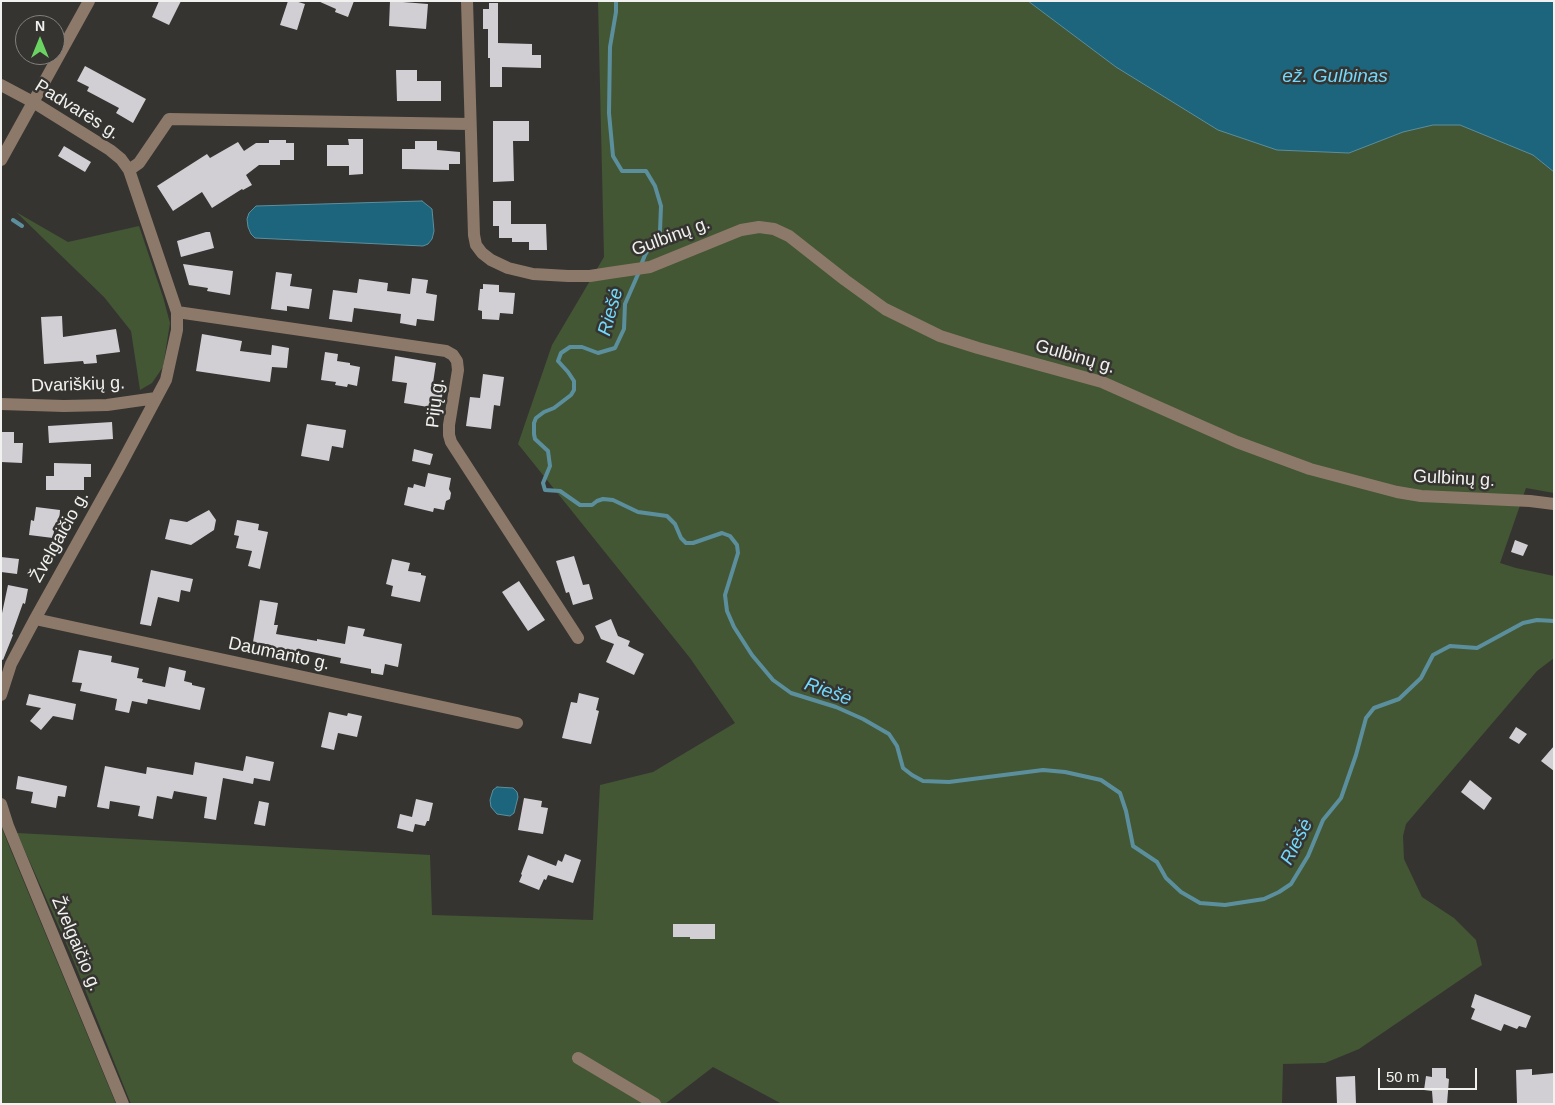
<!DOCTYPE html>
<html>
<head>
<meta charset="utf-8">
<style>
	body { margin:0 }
	#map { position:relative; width:1555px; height:1105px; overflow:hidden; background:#353431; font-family:Helvetica,sans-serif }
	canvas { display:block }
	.frame { position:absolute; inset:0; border:2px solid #f1f1ef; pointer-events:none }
	.north { position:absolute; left:15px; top:15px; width:50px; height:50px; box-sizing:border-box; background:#353431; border:1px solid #80807d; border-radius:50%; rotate:0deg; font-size:14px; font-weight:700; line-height:20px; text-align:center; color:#f1f1ef }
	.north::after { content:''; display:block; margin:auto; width:18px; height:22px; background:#6bd362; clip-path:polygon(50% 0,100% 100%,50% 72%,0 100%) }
	.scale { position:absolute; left:1378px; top:1068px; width:99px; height:22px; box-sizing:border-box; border:2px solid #f1f1ef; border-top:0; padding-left:6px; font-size:15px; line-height:18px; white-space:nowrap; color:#f1f1ef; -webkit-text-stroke:4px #353431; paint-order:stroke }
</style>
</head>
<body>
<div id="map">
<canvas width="1555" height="1105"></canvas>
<div class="frame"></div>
<div class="north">N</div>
<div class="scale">50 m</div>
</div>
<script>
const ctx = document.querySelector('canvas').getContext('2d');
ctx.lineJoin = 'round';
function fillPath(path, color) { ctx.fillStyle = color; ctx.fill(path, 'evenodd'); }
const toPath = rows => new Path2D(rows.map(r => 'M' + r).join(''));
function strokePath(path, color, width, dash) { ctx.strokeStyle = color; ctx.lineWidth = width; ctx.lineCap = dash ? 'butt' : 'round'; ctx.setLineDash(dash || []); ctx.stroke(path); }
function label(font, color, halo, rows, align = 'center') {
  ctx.font = font + ' Helvetica,sans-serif'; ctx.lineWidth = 5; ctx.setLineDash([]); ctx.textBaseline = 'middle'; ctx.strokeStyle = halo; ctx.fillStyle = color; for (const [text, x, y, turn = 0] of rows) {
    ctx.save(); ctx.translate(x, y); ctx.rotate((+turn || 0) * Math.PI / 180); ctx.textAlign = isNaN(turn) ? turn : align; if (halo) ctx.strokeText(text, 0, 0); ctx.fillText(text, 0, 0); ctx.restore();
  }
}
fillPath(toPath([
	[598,1,1028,1,1116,67,1218,130,1277,150,1349,153,1403,132,1433,125,1460,125,1533,155,1554,172,1554,493,1526,488,1500,563,1516,568,1554,576,1554,658,1537,671,1406,824,1403,836,1404,859,1422,897,1454,918,1476,940,1482,965,1359,1049,1325,1063,1283,1064,1282,1104,782,1104,713,1067,665,1104,131,1104,70,952,17,833,430,855,432,915,593,920,600,785,653,772,735,723,690,658,518,444,552,345,604,257],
	[16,212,68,242,139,226,163,297,170,323,163,367,152,383,140,390,131,331,104,297],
	[1,826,9,846,116,1104,1,1104]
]), '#435734');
const water = toPath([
	[1028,1,1554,1,1554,172,1533,155,1460,125,1433,125,1403,132,1349,153,1277,150,1218,130,1116,67,1028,1],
	[422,201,432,209,434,231,432,239,428,244,423,246,255,238,251,234,248,227,247,219,249,213,256,206,422,201],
	[497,787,513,788,517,792,518,797,514,813,510,816,497,814,491,807,490,800,493,790,497,787]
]);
fillPath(water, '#1c657c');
strokePath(water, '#5c8f9e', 1);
strokePath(toPath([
	[616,1,616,12,610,47,609,113,613,156,622,171,646,171,655,186,661,206,660,231,645,255,641,265],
	[13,220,22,226],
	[639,272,625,304,624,329,615,348,598,353,582,347,570,347,561,353,558,361,568,372,574,381,574,390,571,395,554,408,544,412,536,418,534,423,534,434,535,439,548,451,550,466,543,483,545,490,560,491,580,505,592,505,597,501,603,499,613,500,638,512,667,516,675,524,681,538,686,543,693,543,722,533,730,536,737,545,738,553,725,595,727,611,734,627,752,655,773,680,791,693,836,707,863,719,889,734,897,746,903,768,912,775,923,781,949,782,1043,770,1065,772,1101,780,1120,793,1126,811,1133,846,1157,862,1166,878,1181,892,1200,903,1225,905,1264,899,1279,892,1291,884,1308,856,1323,820,1341,798,1356,755,1366,718,1374,708,1399,699,1421,678,1433,655,1450,646,1477,648,1523,623,1537,620,1554,621]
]), '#5c8f9e', 4);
fillPath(toPath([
	[159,1,181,1,169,25,152,17],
	[288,1,295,1,305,4,297,30,280,25],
	[318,1,354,1,348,17,335,12,336,9],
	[390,1,428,4,426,29,389,26],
	[489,3,498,3,498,43,532,44,532,55,541,55,541,68,502,67,502,87,490,87,490,58,488,58,488,29,483,29,483,9,489,9],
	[85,66,146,99,133,123,116,113,119,108,87,91,89,87,77,81],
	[396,70,417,70,417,81,441,81,441,101,397,101],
	[493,121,529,121,529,141,513,141,514,181,493,182],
	[348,139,363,139,363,174,349,175,349,166,327,166,327,145,349,145],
	[269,140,286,140,286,143,294,143,294,160,280,160,280,165,259,165,246,175,252,185,243,190,242,189,212,208,202,192,173,211,157,186,207,154,210,158,238,142,244,151,256,143,269,143],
	[415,141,437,141,437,150,460,152,460,164,449,164,449,170,402,169,402,149,415,149],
	[64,146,91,162,85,172,58,156],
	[493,201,511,201,511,224,546,224,547,250,529,250,529,242,512,242,512,238,499,238,499,226,493,226],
	[206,232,210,232,214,248,181,257,177,241],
	[183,264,233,271,230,295,207,291,208,288,189,285],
	[276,272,292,274,290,286,312,289,309,309,287,306,287,311,271,309],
	[412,278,428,280,426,293,437,295,434,321,417,319,416,326,400,323,401,314,354,308,352,322,329,319,333,290,357,293,359,279,388,283,387,291,410,294],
	[483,284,499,285,499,292,515,293,513,314,500,313,499,320,482,319,482,311,478,310,480,289,483,289],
	[62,316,63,337,116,329,120,352,96,355,97,363,84,364,83,361,44,364,41,317],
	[202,334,242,341,240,351,271,355,272,345,289,348,287,368,272,367,270,382,196,371],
	[325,352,338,354,337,361,350,363,350,365,360,367,357,386,348,384,347,387,335,385,336,382,321,380],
	[395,356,436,363,433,383,444,385,440,409,404,403,407,383,392,381],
	[483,374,504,377,500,406,494,405,491,429,466,426,470,397,480,398],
	[112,422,113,439,49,443,48,426],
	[307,424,346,430,343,448,332,446,329,461,301,456],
	[1,432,14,432,14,443,23,443,22,463,1,462],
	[414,449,433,454,430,465,412,461],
	[54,463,91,464,91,477,84,477,84,490,46,490,46,476,54,476],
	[428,473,451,478,449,489,451,493,450,499,446,501,444,510,434,508,433,512,404,505,408,487,413,488,414,484,425,487],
	[36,507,60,510,59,524,55,524,53,538,29,535,31,520,34,521],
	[209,510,216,520,214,530,191,545,165,539,170,519,187,522],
	[237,520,259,524,258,530,268,532,260,569,248,566,252,551,236,548,239,536,234,535],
	[1515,540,1528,545,1523,556,1511,552],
	[574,556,583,585,589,584,593,599,573,605,569,592,566,593,556,561],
	[1,557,19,559,17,574,1,572],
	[392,559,410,563,408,571,421,573,421,575,426,576,420,602,391,596,393,586,386,584],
	[151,570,193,579,190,592,181,590,179,602,158,597,151,626,140,624],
	[519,581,545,620,528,631,502,592],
	[8,585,28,589,25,604,23,603,12,634,13,635,3,660,1,659,1,618],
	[260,600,278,603,274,625,278,625,276,634,317,641,317,639,345,644,348,626,365,629,363,636,402,644,398,667,385,664,383,675,371,673,371,669,340,663,341,658,297,649,296,654,271,649,271,645,253,642],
	[611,619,618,636,630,641,628,646,644,654,634,675,606,662,614,644,601,639,595,626],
	[79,650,112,656,111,662,139,668,137,678,143,679,142,682,165,687,169,667,186,671,184,681,192,683,192,685,205,688,200,710,148,699,147,704,132,701,129,713,115,710,117,699,80,691,82,683,72,682],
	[579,693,599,698,596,710,599,711,591,744,562,738,571,702,577,703],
	[29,694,76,704,73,720,53,716,41,730,30,721,41,708,26,705],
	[329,712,347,716,348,713,362,716,357,737,338,733,334,750,321,747],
	[1516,727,1527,734,1519,744,1509,738],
	[1554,746,1554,771,1541,761],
	[246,756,274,762,270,781,254,778,253,784,223,778,216,820,204,818,207,797,174,791,172,799,157,796,153,819,138,816,140,806,110,801,109,809,97,807,105,766,146,774,147,767,193,775,195,762,243,771],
	[18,776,67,786,65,797,58,796,56,808,31,803,33,792,16,789],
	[1470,780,1492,798,1484,810,1461,792],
	[524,798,542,801,541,807,548,808,543,834,518,830],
	[416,799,433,803,429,821,427,821,425,826,415,824,413,832,397,828,400,814,412,817],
	[259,801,269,803,265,826,254,824],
	[565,854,581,860,573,883,548,875,546,880,544,879,539,890,519,882,522,875,521,874,528,855,556,866,558,860,562,862],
	[673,924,715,924,715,939,690,939,690,937,673,937],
	[1475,994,1531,1016,1526,1028,1519,1026,1517,1029,1504,1024,1501,1031,1471,1019,1475,1009,1471,1007],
	[1432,1068,1446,1068,1446,1078,1449,1079,1447,1104,1433,1104,1432,1091,1424,1090,1426,1076,1432,1077],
	[1532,1069,1532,1075,1554,1073,1554,1104,1517,1104,1516,1070],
	[1355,1076,1356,1104,1337,1104,1336,1077]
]), '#d1cfd3');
strokePath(toPath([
	[467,1,474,235,476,245,482,253,491,260,508,268,533,274,568,276,590,276,609,273,650,267,741,230,759,227,774,229,789,236,845,280,885,309,940,336,978,348,1102,382,1237,442,1310,469,1397,492,1421,496,1530,501,1554,504],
	[1,85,33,102,110,150,121,159,129,170,177,312,177,330,166,380,119,468,35,619,11,664,1,695],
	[1,160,89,1],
	[129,170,139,163,169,119,470,124],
	[177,312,446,351,453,355,457,361,458,370,449,425,449,435,451,442,578,638],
	[1,404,64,406,107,405,156,398],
	[35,619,517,723],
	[1,804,8,826,123,1104],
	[578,1058,655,1104]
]), '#8d7969', 12);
label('18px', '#f1f1ef', '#353431', [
	["Padvarės g.",77,110,32],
	["Gulbinų g.",671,237,-20],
	["Gulbinų g.",1075,357,16],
	["Dvariškių g.",78,385,-2],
	["Pijų g.",436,403,-83],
	["Gulbinų g.",1454,479,3],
	["Žvelgaičio g.",60,537,-61],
	["Daumanto g.",279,654,12],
	["Žvelgaičio g.",76,944,67]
]);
label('italic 19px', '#72d9fc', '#353431', [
	["ež. Gulbinas",1335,77],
	["Riešė",611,312,-74],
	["Riešė",828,692,20],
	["Riešė",1297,842,-63]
]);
</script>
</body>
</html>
